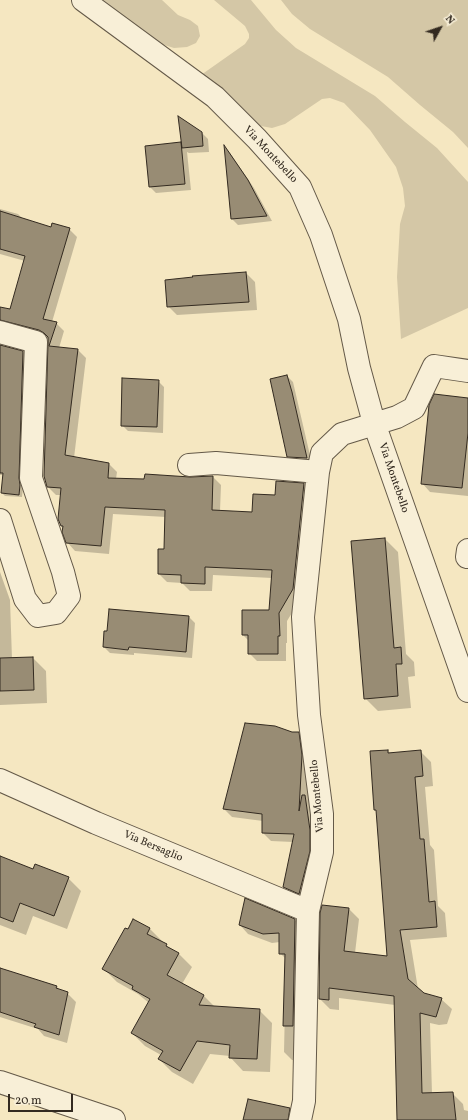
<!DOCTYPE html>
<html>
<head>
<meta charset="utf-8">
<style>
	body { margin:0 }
	#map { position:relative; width:468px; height:1120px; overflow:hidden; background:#f5e7c1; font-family:Vollkorn,serif }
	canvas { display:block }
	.north { position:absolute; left:420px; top:8px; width:40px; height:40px; -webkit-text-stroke:3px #f8efd7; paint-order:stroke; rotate:50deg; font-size:11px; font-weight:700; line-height:16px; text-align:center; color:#332a20 }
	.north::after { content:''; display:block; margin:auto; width:14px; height:18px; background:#332a20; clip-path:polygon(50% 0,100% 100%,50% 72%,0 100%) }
	.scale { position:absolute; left:8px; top:1094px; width:65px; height:18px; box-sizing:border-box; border:2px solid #332a20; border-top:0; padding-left:5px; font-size:12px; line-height:14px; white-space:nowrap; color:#332a20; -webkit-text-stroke:3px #f8efd7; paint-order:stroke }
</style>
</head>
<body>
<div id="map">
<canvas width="468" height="1120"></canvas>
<div class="north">N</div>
<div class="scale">20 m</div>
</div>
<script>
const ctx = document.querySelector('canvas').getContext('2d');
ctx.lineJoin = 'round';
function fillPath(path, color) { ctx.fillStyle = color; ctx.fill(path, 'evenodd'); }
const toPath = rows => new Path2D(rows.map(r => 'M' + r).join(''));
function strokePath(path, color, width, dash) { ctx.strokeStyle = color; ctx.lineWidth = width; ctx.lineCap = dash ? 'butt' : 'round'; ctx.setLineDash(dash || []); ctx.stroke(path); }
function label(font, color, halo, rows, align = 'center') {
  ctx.font = font + ' Vollkorn,serif'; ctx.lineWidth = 3; ctx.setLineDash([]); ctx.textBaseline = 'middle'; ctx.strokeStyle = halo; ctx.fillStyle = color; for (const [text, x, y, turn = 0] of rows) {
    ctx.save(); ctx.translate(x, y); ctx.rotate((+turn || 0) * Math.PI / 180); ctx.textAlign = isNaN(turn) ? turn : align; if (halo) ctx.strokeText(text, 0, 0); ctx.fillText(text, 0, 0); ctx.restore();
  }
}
fillPath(toPath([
	[98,0,162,0,178,15,190,20,198,26,200,36,196,43,187,47,174,48,158,43],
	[214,0,251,0,276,30,296,48,375,96,405,122,437,148,468,182,468,308,401,339,397,277,400,224,405,206,403,188,396,167,370,130,344,103,330,98,322,99,285,124,272,128,255,125,201,75,245,44,249,38,249,34,245,26],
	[281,0,468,0,468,148,453,132,420,105,388,77,310,29,292,14]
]), '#d4c7a6');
fillPath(toPath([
	[202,133,208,139,209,152,189,153,187,152,191,190,156,193,150,187,146,147,181,143,182,145],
	[225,148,230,153,254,188,272,221,238,225,232,219],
	[0,209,18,214,23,219,52,228,69,229,77,237,52,322,56,323,64,331,59,348,78,350,86,358,74,458,109,464,117,472,116,479,145,481,213,477,221,485,220,511,253,513,276,496,304,484,312,492,301,598,287,621,287,643,286,643,286,661,257,661,249,653,249,641,243,635,270,611,272,578,213,575,212,591,190,591,182,583,167,582,159,574,159,550,165,550,166,517,113,514,109,554,75,551,67,542,64,528,61,525,61,495,56,495,48,487,45,476,49,342,49,338,9,328,1,319,10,310,25,261,0,254],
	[246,273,255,282,257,310,177,315,168,306],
	[0,346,23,352,26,355,21,481,23,488,22,497,5,496,2,493,4,475,0,475],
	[287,376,293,382,312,464,294,462,288,456],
	[158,381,164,387,163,433,128,431,122,425],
	[468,399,468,496,430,492,422,483],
	[385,539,398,552,406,654,414,662,415,676,408,677,411,708,378,711,365,698],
	[0,572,10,600,12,659,33,658,46,671,47,703,0,705],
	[189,617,195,623,192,658,134,653,134,655,110,653,104,647],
	[292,733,298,733,306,742,309,764,308,799,313,805,317,839,307,901,292,895,284,887,293,842,271,841,263,833,263,821,232,817,224,809],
	[388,751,390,753,420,751,431,762,433,786,425,787,430,845,434,850,438,906,445,913,447,937,410,940,418,989,423,994,441,999,452,1009,447,1024,439,1025,430,1023,432,1094,453,1094,463,1104,464,1110,468,1111,468,1120,398,1120,395,1005,339,998,339,1010,330,1009,320,999,349,909,359,919,355,953,389,957,378,812,375,810],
	[0,857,34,870,68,878,81,891,67,929,33,916,26,935,0,925],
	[295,920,304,929,299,1061,292,1060,284,1052,286,959,280,953,280,942,272,943,248,934,240,925],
	[150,929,170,949,179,954,192,967,182,984,204,996,215,1007,259,1010,272,1023,270,1072,243,1071,230,1057,230,1056,210,1054,193,1084,172,1072,159,1059,161,1055,145,1046,132,1033,149,1003,138,994,117,982,104,969],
	[0,968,57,987,60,990,67,993,76,1002,67,1043,44,1036,38,1029,0,1017]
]), '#0003');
const building = toPath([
	[178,116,202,132,203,146,182,148,178,116],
	[181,142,185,184,149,187,145,146,181,142],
	[224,145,248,180,267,216,231,219,224,145],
	[0,211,51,227,52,223,70,228,43,319,57,322,49,346,78,349,65,455,109,463,108,478,144,479,145,474,190,477,213,476,212,510,252,512,253,494,275,495,276,481,304,483,293,589,279,613,280,636,278,636,278,654,248,654,248,635,242,635,242,610,269,610,272,570,205,567,205,584,181,583,181,575,158,574,158,549,164,549,165,510,105,507,101,546,66,543,62,532,63,526,61,526,58,519,61,488,47,487,44,476,48,342,48,337,44,333,39,330,0,320,0,307,10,309,25,256,0,249,0,211],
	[246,272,249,302,167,307,165,280,193,277,192,276,246,272],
	[0,345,23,351,19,478,20,485,19,495,1,493,3,473,0,473,0,345],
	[287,375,292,392,307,458,287,457,270,379,287,375],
	[122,378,159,380,157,427,121,426,122,378],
	[434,394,468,398,468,433,462,488,421,484,429,405,434,394],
	[385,538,394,648,401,647,402,664,396,664,398,696,364,699,351,541,385,538],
	[109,609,189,616,186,652,129,647,128,650,103,647,104,631,107,631,109,609],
	[33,657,34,690,0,691,0,658,33,657],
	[245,723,275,726,292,732,299,732,302,755,299,811,302,795,305,795,310,830,310,851,299,894,283,887,294,834,262,833,262,814,223,809,245,723],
	[388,750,388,753,421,750,423,776,415,777,420,839,424,839,429,902,435,901,437,927,400,930,408,979,424,993,442,998,436,1017,420,1013,422,1093,453,1092,456,1120,397,1120,394,996,329,988,329,1000,319,999,320,913,322,905,349,908,344,951,387,956,376,810,374,810,370,751,388,750],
	[0,856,33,869,35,864,69,877,54,916,20,903,13,922,0,917,0,856],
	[245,898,295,919,293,1026,283,1026,285,954,279,954,279,933,263,934,239,925,245,898],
	[133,919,150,928,147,934,167,944,166,946,179,953,167,975,204,995,199,1005,260,1009,257,1059,229,1058,230,1045,197,1041,180,1071,158,1059,163,1051,131,1033,150,999,132,989,133,986,102,969,125,928,128,929,133,919],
	[0,968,57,986,56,988,68,992,59,1035,34,1027,36,1024,0,1012,0,968],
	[248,1099,290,1108,288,1120,243,1120,248,1099]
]);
fillPath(building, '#988c74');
strokePath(building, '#332a20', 1);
const minor = toPath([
	[83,0,215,97,257,139,300,187,321,235,349,319,359,368,374,423,468,691],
	[0,332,36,342,31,478,63,572,69,596,56,613,38,616,25,599,0,520],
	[189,465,216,463,318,472],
	[467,557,468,550],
	[0,780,96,823,308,911],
	[0,1082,114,1120],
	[300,1120,304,1101,308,911,322,852,322,814,309,715,303,617,318,472,322,453,342,434,397,417,414,408,434,366,468,371]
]);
strokePath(minor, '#645948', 24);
strokePath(minor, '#f8efd7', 22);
label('11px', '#332a20', '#f8efd7', [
	["Via Montebello",270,155,47],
	["Via Montebello",393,478,71],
	["Via Montebello",318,796,-95],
	["Via Bersaglio",153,847,23]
]);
</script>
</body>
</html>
